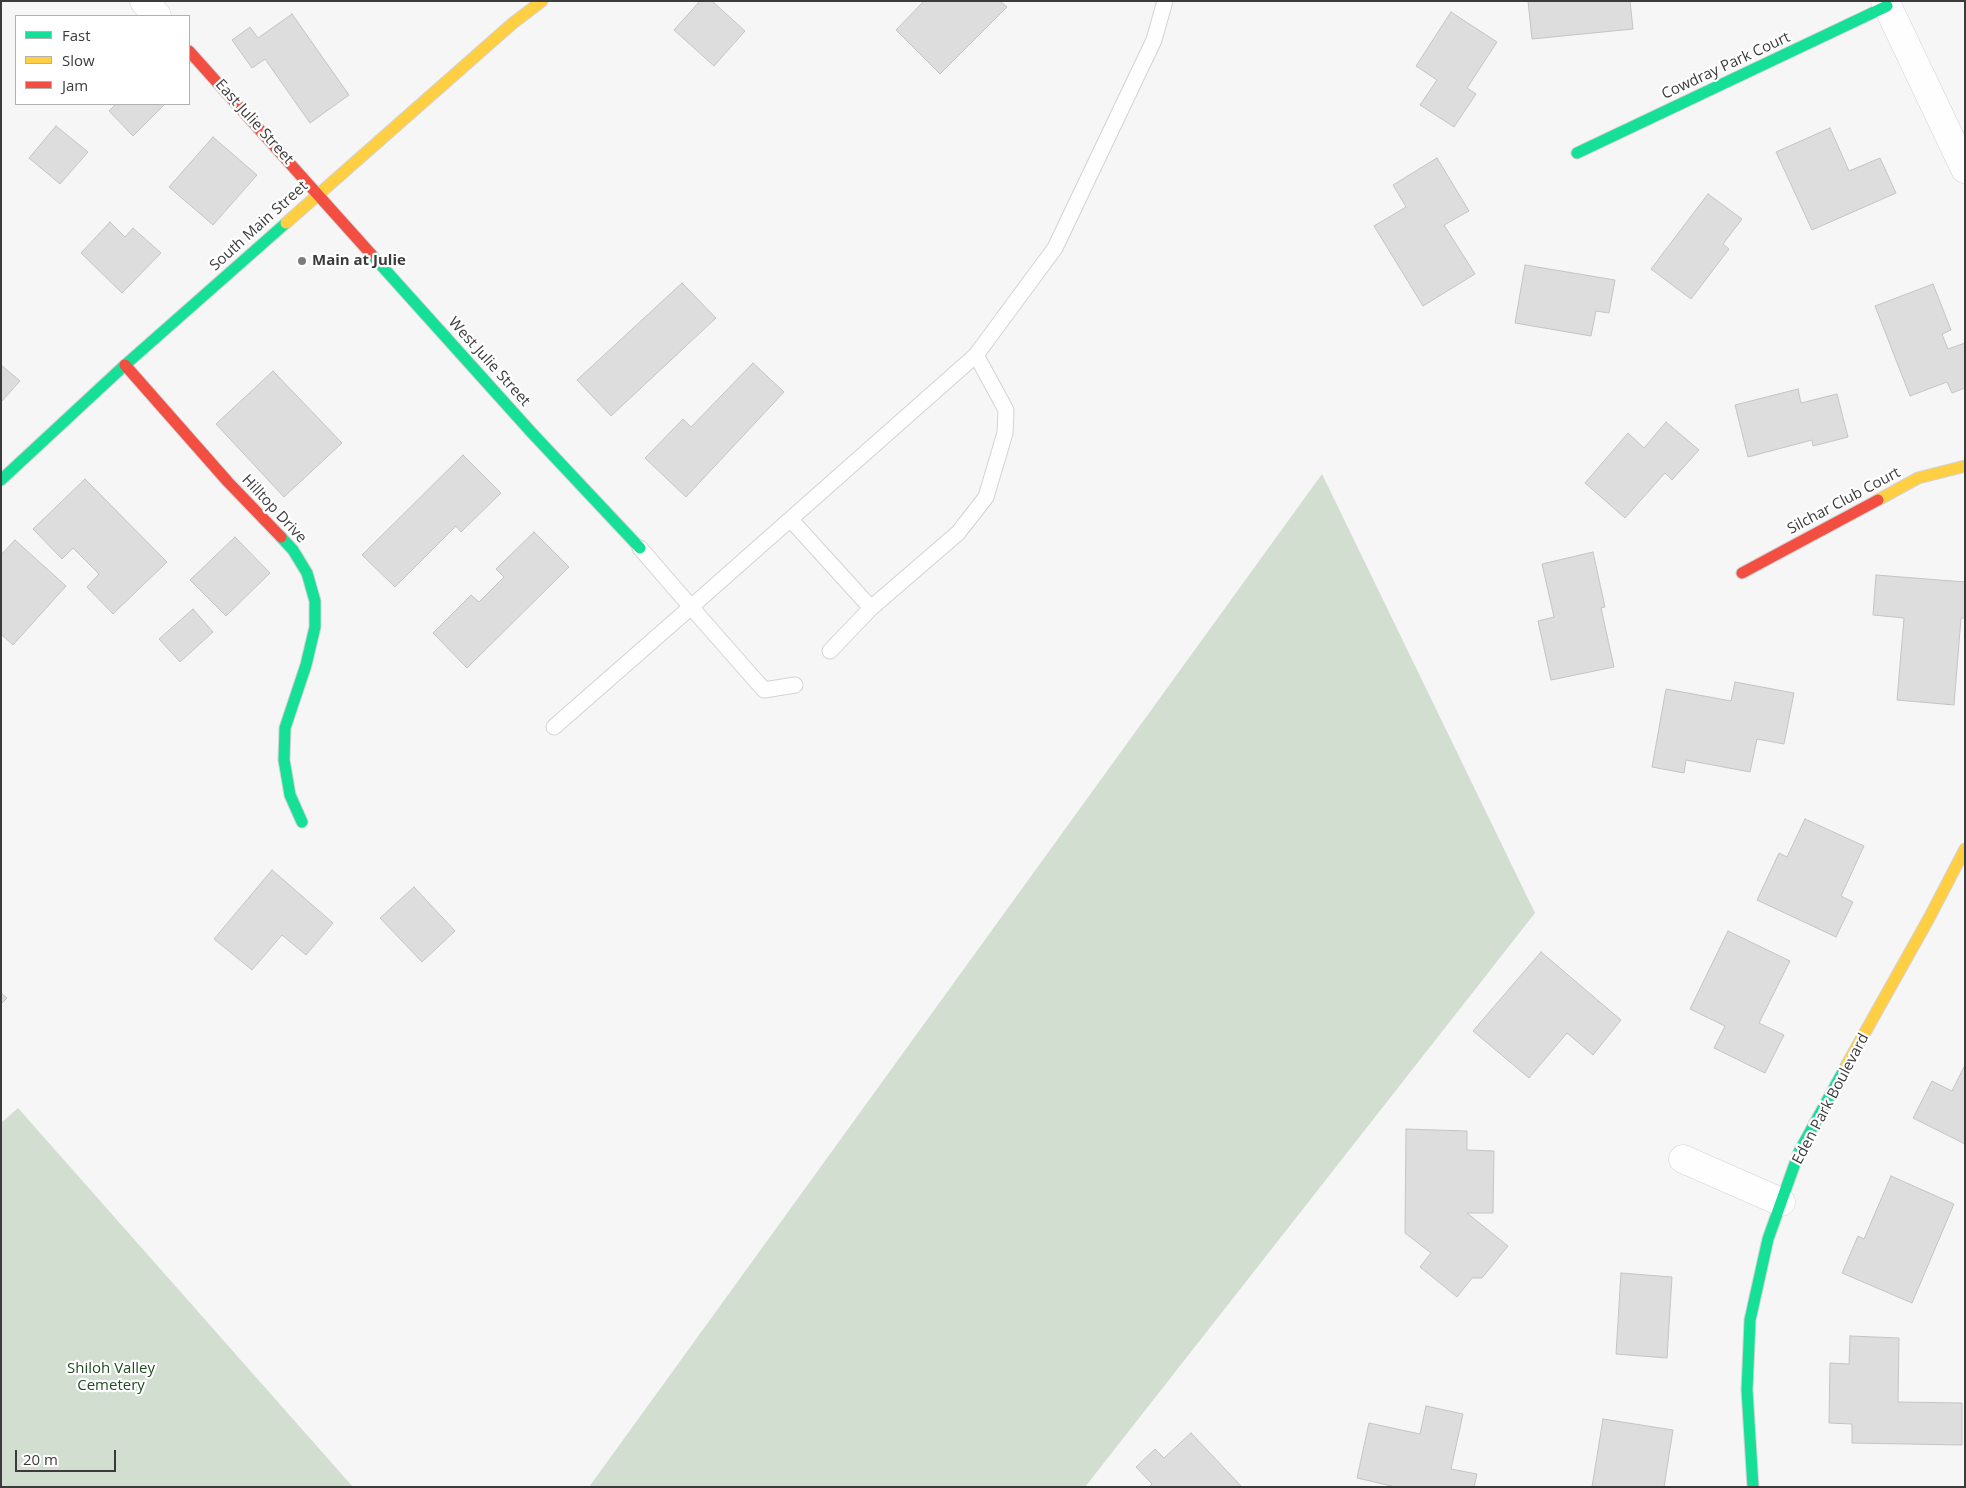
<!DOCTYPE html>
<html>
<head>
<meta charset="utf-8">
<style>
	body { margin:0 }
	#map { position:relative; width:1966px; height:1488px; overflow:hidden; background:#f6f6f7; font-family:"Open Sans",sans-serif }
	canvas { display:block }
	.frame { position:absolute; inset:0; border:2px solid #3b3b3c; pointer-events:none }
	.legend { position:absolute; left:15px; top:15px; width:175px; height:90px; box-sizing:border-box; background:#fff; border:1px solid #b1b1b1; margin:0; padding:6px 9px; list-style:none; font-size:15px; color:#3b3b3c }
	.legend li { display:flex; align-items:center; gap:10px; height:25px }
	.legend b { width:25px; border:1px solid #b1b1b1 }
	.scale { position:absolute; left:15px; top:1450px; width:101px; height:22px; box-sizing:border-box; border:2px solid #3b3b3c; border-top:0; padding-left:6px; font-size:15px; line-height:18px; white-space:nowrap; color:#3b3b3c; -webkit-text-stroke:4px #fff; paint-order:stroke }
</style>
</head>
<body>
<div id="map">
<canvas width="1966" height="1488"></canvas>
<div class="frame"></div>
<ul class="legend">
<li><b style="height:6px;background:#16e098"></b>Fast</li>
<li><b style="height:6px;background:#ffcf43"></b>Slow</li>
<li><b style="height:6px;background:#f24e42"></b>Jam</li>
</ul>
<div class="scale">20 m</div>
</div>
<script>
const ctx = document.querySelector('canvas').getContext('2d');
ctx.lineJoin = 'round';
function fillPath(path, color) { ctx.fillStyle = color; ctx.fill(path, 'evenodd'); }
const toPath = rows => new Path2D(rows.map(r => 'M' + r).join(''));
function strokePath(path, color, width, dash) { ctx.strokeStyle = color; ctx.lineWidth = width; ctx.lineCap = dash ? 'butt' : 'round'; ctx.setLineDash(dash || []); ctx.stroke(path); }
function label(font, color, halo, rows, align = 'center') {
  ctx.font = font + ' "Open Sans",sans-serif'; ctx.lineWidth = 4.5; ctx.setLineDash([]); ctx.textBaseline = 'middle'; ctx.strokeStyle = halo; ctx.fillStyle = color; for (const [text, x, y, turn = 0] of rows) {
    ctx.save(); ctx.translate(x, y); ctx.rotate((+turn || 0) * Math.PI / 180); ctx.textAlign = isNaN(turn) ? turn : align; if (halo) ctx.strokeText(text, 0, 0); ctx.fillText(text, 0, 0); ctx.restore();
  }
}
fillPath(toPath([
	[1322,474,1535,913,1085,1487,589,1487],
	[18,1108,353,1487,1,1487,1,1123]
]), '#d1ded0');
const building = toPath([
	[700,1,712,1,745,31,714,66,674,30,700,1],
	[924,1,1000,1,1007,7,940,74,896,30,924,1],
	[1528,1,1630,1,1633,29,1532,39,1528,1],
	[1451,12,1497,42,1467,88,1476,94,1454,127,1420,105,1437,80,1416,66,1451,12],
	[292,14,349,95,310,123,265,59,252,68,232,40,250,27,258,38,292,14],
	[116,104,165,104,133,136,109,111,116,104],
	[56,126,88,152,60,184,29,158,56,126],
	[1830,128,1849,171,1880,158,1896,193,1812,230,1776,152,1830,128],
	[213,137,257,175,213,225,169,187,213,137],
	[1437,158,1469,211,1444,225,1475,274,1423,306,1374,226,1406,207,1393,185,1437,158],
	[1708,194,1742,219,1723,244,1729,249,1691,299,1651,269,1708,194],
	[110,222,125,237,133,228,161,253,122,293,81,253,110,222],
	[1525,265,1615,280,1609,313,1596,311,1591,336,1515,323,1525,265],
	[682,283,716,318,611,416,577,380,682,283],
	[1933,284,1951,330,1942,334,1948,349,1965,343,1965,388,1952,393,1947,382,1910,396,1875,306,1933,284],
	[753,363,784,392,686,497,645,458,683,419,691,427,753,363],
	[1,365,20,381,1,402,1,365],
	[273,371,342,443,284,497,216,424,273,371],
	[1798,389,1801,403,1837,394,1848,437,1813,446,1812,440,1748,457,1735,405,1798,389],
	[1666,422,1699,450,1672,480,1665,473,1625,518,1585,483,1628,433,1644,448,1666,422],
	[463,455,501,493,461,532,456,526,395,587,362,555,463,455],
	[85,479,167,562,113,614,87,587,99,574,73,548,62,559,33,529,85,479],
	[534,532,569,567,467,668,433,633,471,595,479,602,504,577,496,569,534,532],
	[235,537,270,573,226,616,190,580,235,537],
	[15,540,66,586,13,645,1,634,1,555,15,540],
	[1593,552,1605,607,1601,608,1614,667,1551,680,1538,621,1554,617,1542,564,1593,552],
	[1876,575,1965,582,1965,618,1961,618,1954,705,1897,700,1904,618,1873,615,1876,575],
	[193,609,213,632,180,662,159,639,193,609],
	[1735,682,1794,693,1784,744,1757,739,1750,772,1686,760,1684,773,1652,767,1666,689,1731,701,1735,682],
	[1805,819,1864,846,1841,896,1853,902,1836,937,1757,900,1779,853,1787,857,1805,819],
	[272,870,333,923,306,955,282,935,252,970,214,939,272,870],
	[414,887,455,931,422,962,380,918,414,887],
	[1728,931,1790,961,1759,1023,1784,1035,1765,1073,1714,1048,1725,1026,1690,1009,1728,931],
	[1541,952,1621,1020,1593,1055,1567,1033,1529,1078,1473,1031,1541,952],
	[1,993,7,998,1,1004,1,993],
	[1965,1065,1965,1144,1913,1118,1932,1081,1952,1091,1965,1065],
	[1406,1129,1467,1131,1467,1150,1494,1151,1493,1213,1467,1213,1508,1246,1482,1278,1472,1278,1457,1297,1420,1267,1431,1253,1405,1233,1406,1129],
	[1891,1176,1954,1204,1912,1303,1842,1273,1858,1236,1864,1239,1891,1176],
	[1621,1273,1672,1277,1667,1358,1616,1354,1621,1273],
	[1850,1336,1899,1338,1898,1402,1962,1403,1962,1445,1852,1443,1852,1424,1829,1423,1830,1363,1849,1364,1850,1336],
	[1426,1406,1463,1414,1451,1469,1477,1474,1474,1487,1396,1487,1357,1478,1369,1423,1420,1434,1426,1406],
	[1603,1419,1673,1430,1664,1487,1592,1487,1603,1419],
	[1191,1433,1242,1487,1149,1487,1152,1484,1136,1467,1155,1449,1164,1458,1191,1433]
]);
fillPath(building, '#ddddde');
strokePath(building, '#c4c4c4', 1);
const lane = toPath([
	[791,520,871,608,958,533,986,497,1005,433,1006,410,976,355],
	[640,548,691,607,976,355,1055,248,1154,40,1165,1],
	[830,651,871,608],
	[554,727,691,607,764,690,795,685]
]);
const street = toPath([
	[144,1,157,16],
	[1885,1,1965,169],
	[1683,1159,1781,1202]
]);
const fast = toPath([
	[1577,153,1887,6],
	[371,254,532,433,640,548],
	[1,480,125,365,286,223],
	[281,537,293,550,307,573,315,601,315,627,306,665,285,728,284,760,290,795,302,822],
	[1753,1487,1747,1390,1750,1320,1768,1239,1799,1152,1845,1068]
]);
const slow = toPath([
	[286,223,513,23,542,1],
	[1878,500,1918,478,1965,466],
	[1845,1068,1928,920,1965,849]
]);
const jam = toPath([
	[189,51,371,254],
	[125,365,228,482,281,537],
	[1742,573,1878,500]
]);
strokePath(lane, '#d3d3d4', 17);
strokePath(street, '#d3d3d4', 29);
strokePath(fast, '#d3d3d4', 13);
strokePath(slow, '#d3d3d4', 13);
strokePath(jam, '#d3d3d4', 13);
strokePath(lane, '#fefefe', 15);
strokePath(street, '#fefefe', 28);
strokePath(fast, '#16e098', 11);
strokePath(slow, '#ffcf43', 11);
strokePath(jam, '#f24e42', 11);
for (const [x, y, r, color] of [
	[302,261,5,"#7c7c7d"]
]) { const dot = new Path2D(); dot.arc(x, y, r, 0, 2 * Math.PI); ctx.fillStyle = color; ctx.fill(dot); strokePath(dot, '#fff', 2); }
label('15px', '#3b3b3c', '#fff', [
	["Cowdray Park Court",1726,66,-25],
	["East Julie Street",254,122,48],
	["South Main Street",259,226,-42],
	["West Julie Street",489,362,48],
	["Silchar Club Court",1844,501,-28],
	["Hilltop Drive",274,509,47],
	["Eden Park Boulevard",1831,1099,-62]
]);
label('bold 15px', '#3b3b3c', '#fff', [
	["Main at Julie",312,261]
], 'left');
label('15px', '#204b21', '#fff', [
	["Shiloh Valley",111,1369],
	["Cemetery",111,1386]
]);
</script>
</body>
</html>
